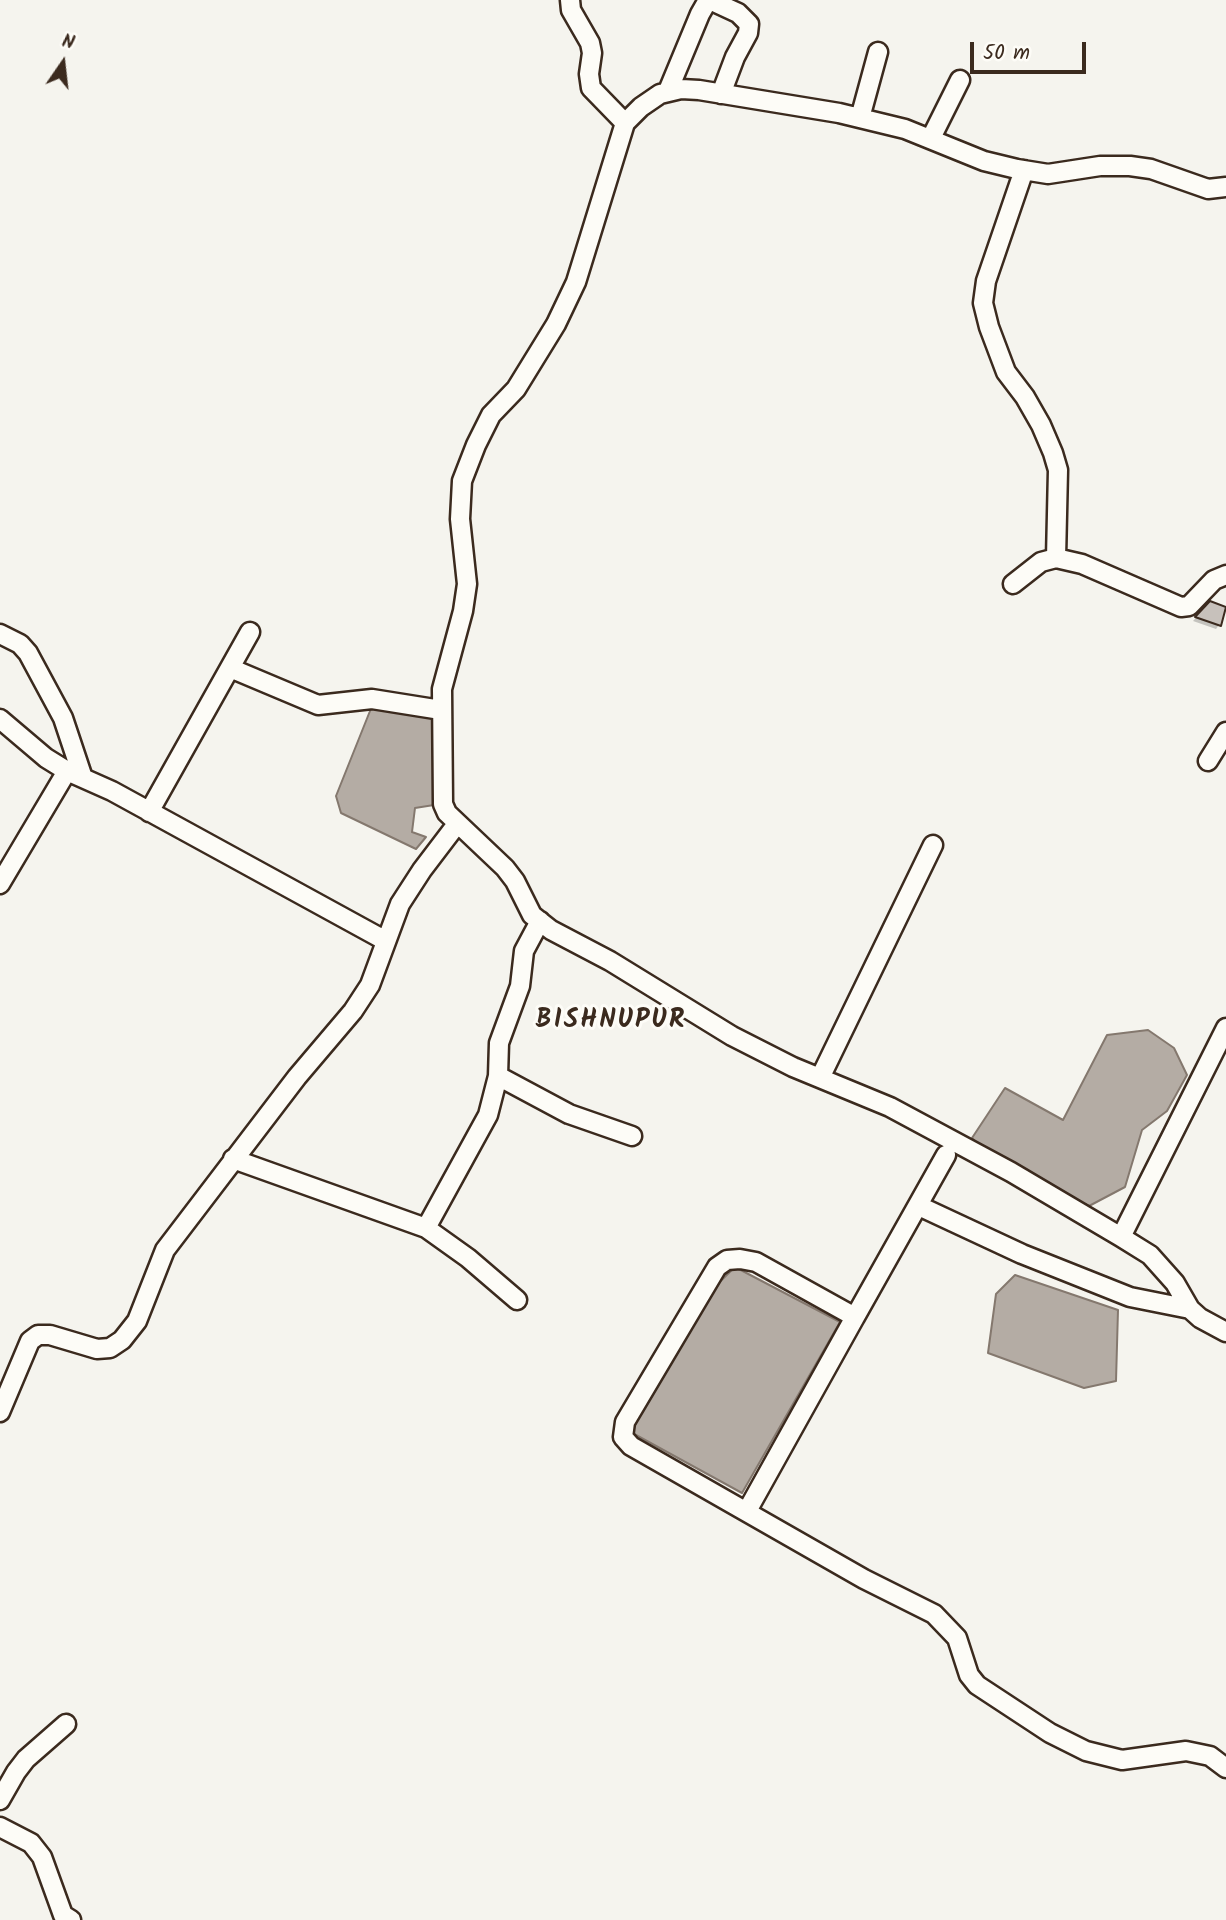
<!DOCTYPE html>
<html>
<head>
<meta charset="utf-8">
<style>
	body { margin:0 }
	#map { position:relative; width:1226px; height:1920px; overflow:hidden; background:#f5f4ee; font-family:Kalam,sans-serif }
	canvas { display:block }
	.north { position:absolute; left:28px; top:28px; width:70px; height:70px; -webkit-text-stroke:5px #fdfcf7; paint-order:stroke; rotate:14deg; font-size:19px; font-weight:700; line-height:28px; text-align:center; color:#3b2a1e }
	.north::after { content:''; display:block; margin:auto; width:24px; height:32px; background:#3b2a1e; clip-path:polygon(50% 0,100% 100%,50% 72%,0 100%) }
	.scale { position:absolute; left:970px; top:42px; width:116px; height:32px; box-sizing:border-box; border:4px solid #3b2a1e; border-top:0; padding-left:9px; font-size:21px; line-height:24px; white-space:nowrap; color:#3b2a1e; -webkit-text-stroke:5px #fdfcf7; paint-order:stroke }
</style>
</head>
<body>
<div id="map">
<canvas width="1226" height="1920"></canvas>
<div class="north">N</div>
<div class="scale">50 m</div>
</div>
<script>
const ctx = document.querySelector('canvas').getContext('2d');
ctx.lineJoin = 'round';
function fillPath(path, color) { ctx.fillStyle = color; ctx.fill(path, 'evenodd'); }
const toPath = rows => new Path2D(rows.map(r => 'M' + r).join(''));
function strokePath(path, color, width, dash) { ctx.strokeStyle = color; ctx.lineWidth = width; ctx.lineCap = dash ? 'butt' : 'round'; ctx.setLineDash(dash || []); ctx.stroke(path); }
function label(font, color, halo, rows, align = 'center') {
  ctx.font = font + ' Kalam,sans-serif'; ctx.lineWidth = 6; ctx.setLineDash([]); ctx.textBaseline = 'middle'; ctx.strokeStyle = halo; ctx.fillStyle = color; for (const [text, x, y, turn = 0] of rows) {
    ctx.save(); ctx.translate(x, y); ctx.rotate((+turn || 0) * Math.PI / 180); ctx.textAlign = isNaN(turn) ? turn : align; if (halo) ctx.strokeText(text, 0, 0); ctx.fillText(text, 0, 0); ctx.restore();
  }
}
const water = toPath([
	[372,706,435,719,434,805,415,808,412,832,426,837,416,849,341,813,336,796,372,706],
	[1148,1030,1174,1048,1187,1075,1167,1111,1142,1130,1125,1187,1089,1206,1000,1166,972,1138,1005,1088,1063,1120,1107,1035,1148,1030],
	[735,1267,840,1322,742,1493,625,1429,699,1302,735,1267],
	[1015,1275,1118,1310,1116,1381,1084,1388,988,1353,996,1294,1015,1275]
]);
fillPath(water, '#b4aca4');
strokePath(water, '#84786e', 2);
fillPath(toPath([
	[1210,603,1219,625,1216,629,1193,621]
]), '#0003');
const building = toPath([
	[1210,601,1226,607,1221,626,1195,617,1210,601]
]);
fillPath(building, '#c7c1bb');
strokePath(building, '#3b2a1e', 2);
const minor = toPath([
	[570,0,571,10,590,43,592,53,589,74,591,88,625,123,576,282,556,324,516,389,491,415,476,445,462,481,460,519,467,584,463,611,442,689,443,804,447,813,505,868,515,881,532,915,551,930,610,961,732,1036,793,1067,890,1107,1011,1172,1121,1237,1150,1255,1175,1283,1190,1309,1200,1318,1226,1332],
	[710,0,738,13,749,24,748,33,735,57,721,94],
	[668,91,700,14,708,0],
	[860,118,878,52],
	[625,123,641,107,660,94,681,89,699,90,839,113,905,129,984,161,1017,169,1048,174,1100,166,1130,166,1151,169,1208,189,1226,187],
	[931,138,960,80],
	[1024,170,986,281,983,303,989,327,1006,372,1025,397,1041,425,1053,453,1058,470,1056,558],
	[1013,584,1041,562,1056,558,1082,564,1181,607,1189,606,1214,580,1226,575],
	[0,634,20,644,28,653,63,718,83,778],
	[230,668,318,705,372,699,441,710],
	[0,719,46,758,67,771,112,791,386,941],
	[1208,761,1226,732],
	[149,812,250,632],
	[0,884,67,771],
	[498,1076,569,1114,632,1136],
	[820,1078,933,845],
	[946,1155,855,1317,756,1262,740,1259,727,1260,717,1267,625,1422,623,1437,631,1446,864,1579,934,1614,957,1638,969,1675,977,1685,1050,1733,1086,1751,1122,1760,1186,1751,1210,1756,1226,1768],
	[233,1159,426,1228,468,1258,517,1300],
	[919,1206,1022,1254,1130,1297,1190,1309],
	[426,1228,488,1115,498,1076,499,1043,520,986,524,951,540,921],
	[1121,1237,1226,1028],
	[0,1412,30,1341,38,1335,50,1335,97,1349,110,1348,122,1340,137,1321,165,1250,297,1077,353,1011,370,985,400,904,422,870,457,824],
	[747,1511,855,1317],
	[0,1800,16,1772,26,1759,66,1724],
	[0,1827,31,1843,42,1857,63,1915,71,1920]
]);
strokePath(minor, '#3b2a1e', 23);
strokePath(minor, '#fdfcf7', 18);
ctx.letterSpacing = '2px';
label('bold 26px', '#3b2a1e', '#fdfcf7', [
	["BISHNUPUR",611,1023]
]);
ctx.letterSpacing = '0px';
</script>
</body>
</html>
